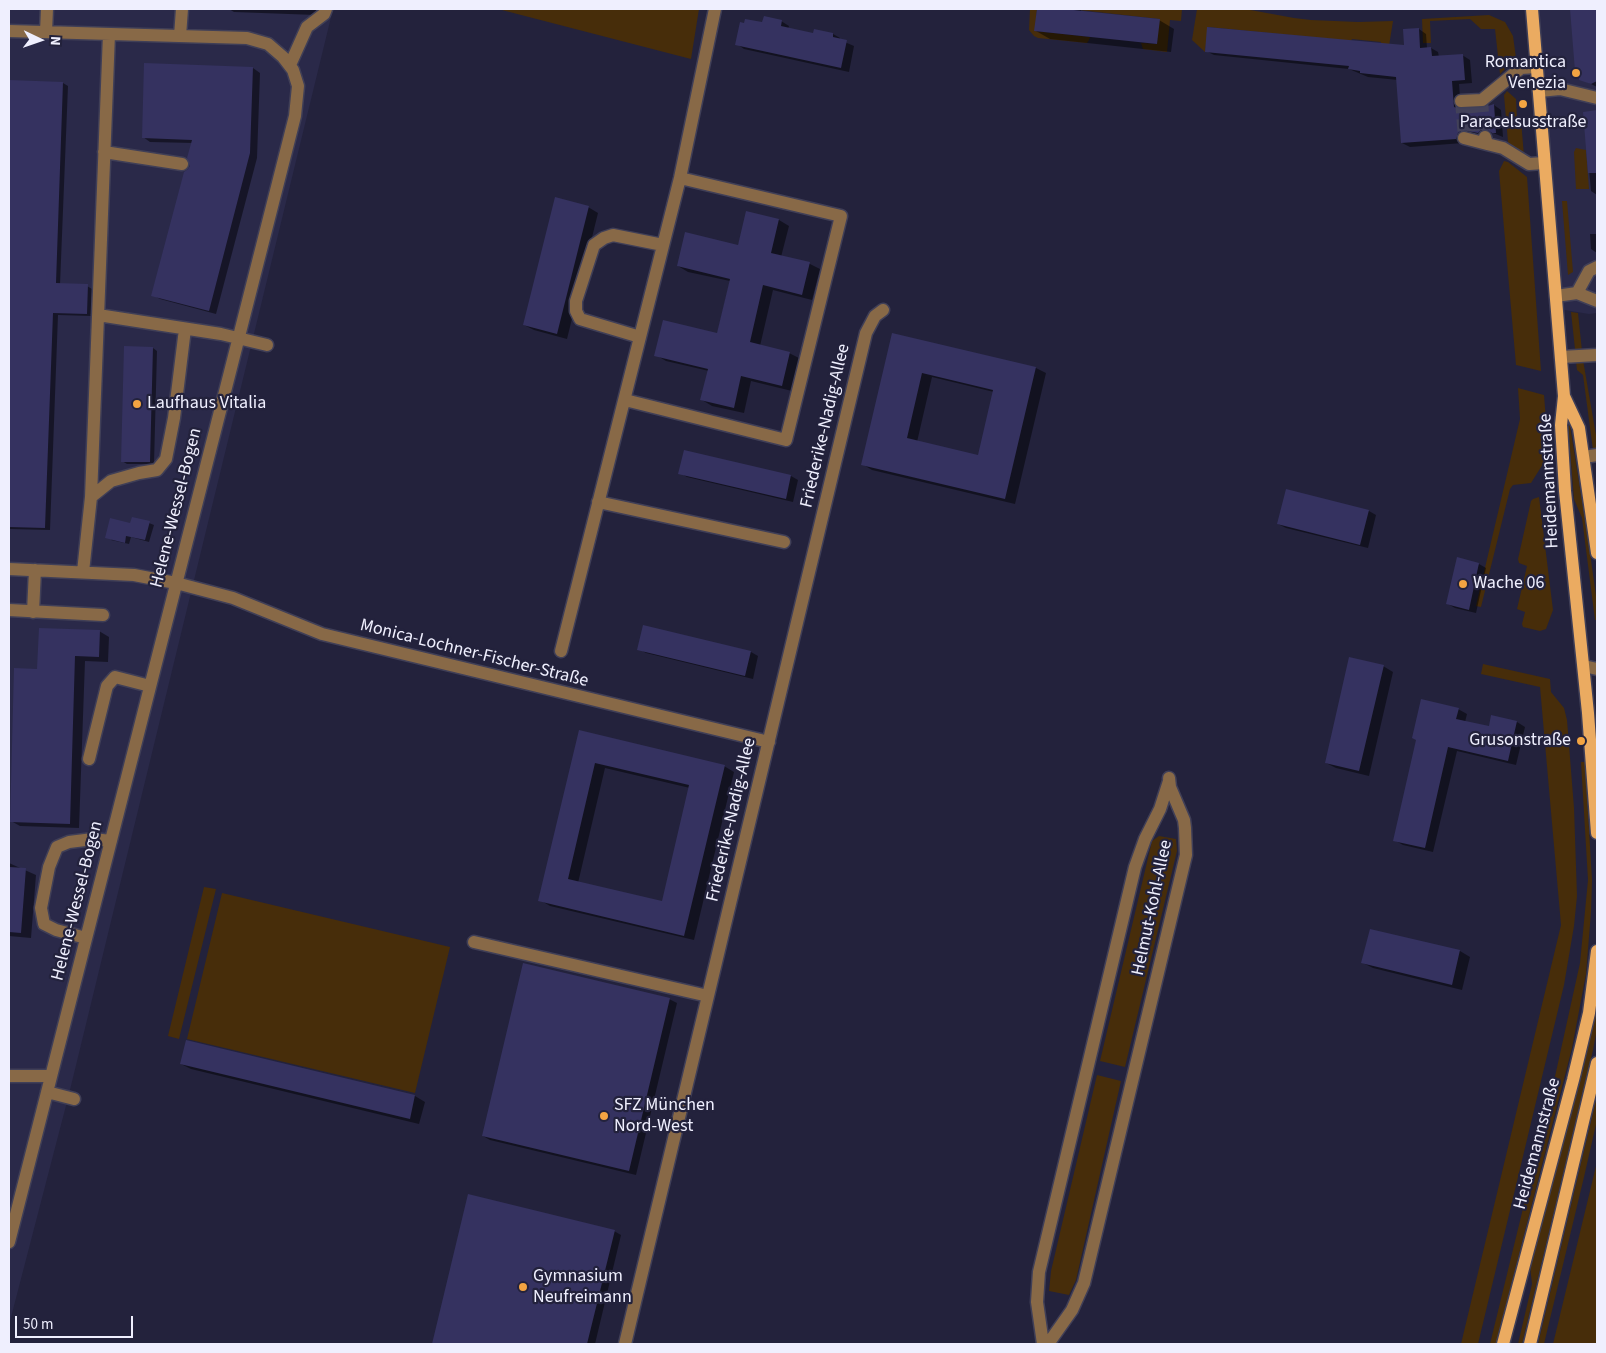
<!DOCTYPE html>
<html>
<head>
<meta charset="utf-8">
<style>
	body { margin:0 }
	#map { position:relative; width:1606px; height:1353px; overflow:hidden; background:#23223c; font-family:"Source Sans 3",sans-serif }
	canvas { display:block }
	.frame { position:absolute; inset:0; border:10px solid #efeffe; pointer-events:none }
	.north { position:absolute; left:15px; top:15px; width:50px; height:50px; -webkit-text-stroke:4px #23223c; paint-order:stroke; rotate:93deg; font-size:14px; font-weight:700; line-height:20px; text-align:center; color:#efeffe }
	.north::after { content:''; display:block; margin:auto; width:18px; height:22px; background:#efeffe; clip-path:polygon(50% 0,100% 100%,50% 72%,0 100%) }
	.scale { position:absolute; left:15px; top:1316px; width:118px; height:22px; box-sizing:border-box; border:2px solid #efeffe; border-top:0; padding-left:6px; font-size:15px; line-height:18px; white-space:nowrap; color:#efeffe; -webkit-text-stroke:4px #23223c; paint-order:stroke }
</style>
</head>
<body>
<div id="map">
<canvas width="1606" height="1353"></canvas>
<div class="frame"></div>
<div class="north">N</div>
<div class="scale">50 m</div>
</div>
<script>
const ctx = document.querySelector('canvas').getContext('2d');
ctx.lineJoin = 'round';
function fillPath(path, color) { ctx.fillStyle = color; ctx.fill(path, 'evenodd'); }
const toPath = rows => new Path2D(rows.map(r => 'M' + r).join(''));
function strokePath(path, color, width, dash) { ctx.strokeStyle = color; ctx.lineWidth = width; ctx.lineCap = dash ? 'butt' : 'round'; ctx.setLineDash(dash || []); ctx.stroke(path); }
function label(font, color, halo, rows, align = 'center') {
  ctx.font = font + ' "Source Sans 3",sans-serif'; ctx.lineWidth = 4.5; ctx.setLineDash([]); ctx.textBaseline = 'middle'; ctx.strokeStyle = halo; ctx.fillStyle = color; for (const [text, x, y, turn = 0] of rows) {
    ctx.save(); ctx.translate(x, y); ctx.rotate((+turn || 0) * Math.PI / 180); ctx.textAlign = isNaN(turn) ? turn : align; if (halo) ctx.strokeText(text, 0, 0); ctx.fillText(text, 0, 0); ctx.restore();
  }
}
fillPath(toPath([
	[9,9,333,9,69,1094,9,1325],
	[1534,9,1597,9,1597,313,1589,314,1559,309]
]), '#2a2949');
fillPath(toPath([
	[498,9,699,9,691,59],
	[1030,9,1037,9,1035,31,1090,37,1089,40,1087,43,1038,38,1034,36,1029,30],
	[1071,9,1182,9,1181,21,1170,20,1167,52,1143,49,1141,43,1157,44,1159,19],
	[1197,9,1245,9,1294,18,1311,20,1358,22,1393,21,1389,46,1381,44,1381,42,1352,39,1351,41,1208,27,1205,52,1192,40],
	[1489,15,1505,22,1513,36,1516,58,1500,74,1495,29,1481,29,1470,19,1430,21,1431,43,1423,43,1422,19],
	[1507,91,1516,99,1517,120,1521,120,1524,156,1508,142,1504,95],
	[1576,148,1586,150,1589,189,1576,189,1574,152],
	[1504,161,1508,162,1527,177,1541,371,1516,365,1499,171],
	[1562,201,1567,201,1573,272,1568,275],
	[1571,312,1578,313,1582,351,1575,349],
	[1583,360,1597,441,1597,450,1593,450,1583,375,1577,370,1576,362],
	[1518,388,1544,395,1548,445,1547,453,1543,464,1531,483,1513,485,1510,489,1481,607,1476,606,1520,419],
	[1568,425,1570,426,1587,532,1597,603,1597,620,1595,620,1582,518,1574,499],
	[1539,497,1553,610,1546,629,1540,631,1523,627,1522,624,1525,612,1517,609,1527,566,1519,563,1518,559,1531,501,1533,499],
	[1483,664,1550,679,1551,692,1564,708,1567,720,1574,808,1577,896,1574,926,1564,985,1478,1344,1461,1344,1561,925,1540,687,1481,674],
	[1581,762,1585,762,1592,880,1591,912,1586,974,1572,1048,1496,1344,1490,1344,1554,1081,1580,963,1588,880],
	[1159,836,1176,839,1177,851,1125,1067,1100,1061,1152,841],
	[204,887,216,889,179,1039,168,1036],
	[222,893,450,947,415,1093,187,1039],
	[1597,1006,1597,1028,1593,1050,1522,1344,1518,1344,1532,1284,1530,1266,1556,1166,1581,1078],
	[1097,1075,1121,1081,1076,1280,1069,1295,1049,1291,1051,1271],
	[1597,1096,1597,1120,1584,1177,1544,1344,1538,1344],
	[1597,1162,1597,1344,1553,1344]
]), '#472d0a');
fillPath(toPath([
	[229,9,316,9,316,15,234,12],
	[1038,9,1081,9,1081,12,1159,20,1174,29,1171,52,1050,39,1036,31],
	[1571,9,1597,9,1597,87,1581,79,1580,73,1576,70],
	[781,21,789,26,788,29,814,34,833,34,840,38,840,40,854,46,849,72,744,49,737,44,763,24],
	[1419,29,1426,34,1427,48,1431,48,1438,52,1439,57,1462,55,1470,60,1472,83,1459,84,1461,110,1483,109,1494,105,1501,110,1503,137,1493,133,1490,133,1486,137,1470,134,1463,143,1410,147,1402,143,1398,80,1368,77,1349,69,1214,55,1206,51,1406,46],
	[253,68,260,73,257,158,216,314,160,299,153,295,191,166,193,143,150,142,143,137],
	[9,81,63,83,68,86,60,285,87,286,92,289,91,316,58,315,50,530,9,529],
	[1597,111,1597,195,1591,191,1584,113],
	[588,207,598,213,567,339,534,330,524,325],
	[747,212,779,220,789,226,781,257,810,264,820,269,812,300,773,290,760,346,789,353,799,358,792,391,751,381,744,413,712,406,702,400,709,371,666,361,656,355,717,335,730,281,688,272,678,266,738,246],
	[1590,234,1597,234,1597,253,1591,249],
	[893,334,1036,368,1046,373,1015,504,872,470,862,464],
	[932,377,994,392,979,457,917,442],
	[153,348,157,351,154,464,127,464,122,461],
	[685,451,791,476,798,480,793,502,687,477,680,473],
	[1369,511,1376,515,1368,548,1286,528,1278,524],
	[149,523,154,525,149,542,131,537,129,544,111,540,131,524],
	[1479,564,1486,568,1476,613,1455,608,1448,604],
	[99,631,109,637,108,662,85,661,79,828,20,826,11,821,38,670],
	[639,649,751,652,758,656,753,679,646,653],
	[1383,666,1393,672,1369,776,1336,768,1326,763],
	[1458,709,1467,714,1465,722,1490,728,1517,722,1525,727,1516,765,1457,751,1433,852,1403,845,1394,840],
	[580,732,724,766,734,772,694,940,550,906,540,900],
	[605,768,690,788,663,903,578,883],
	[9,863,36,875,31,938,9,936],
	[1460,951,1470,957,1462,990,1373,968,1363,963],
	[669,999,677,1003,636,1175,490,1140,483,1136],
	[181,1064,415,1096,425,1102,419,1124,191,1069],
	[469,1196,614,1231,621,1235,595,1344,433,1344]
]), '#0007');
fillPath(toPath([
	[1037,9,1064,9,1160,19,1157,44,1034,31],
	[1570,9,1597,9,1597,81,1591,84,1579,80,1579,71,1575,71],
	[764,16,782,20,781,26,813,33,814,29,833,33,833,37,847,40,841,68,735,45,740,22,744,23,745,19,762,22],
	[1207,27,1404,45,1403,29,1419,28,1420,48,1431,47,1432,56,1463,54,1465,80,1452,81,1454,107,1461,109,1482,108,1494,104,1496,133,1492,133,1486,129,1482,129,1478,133,1462,130,1458,133,1456,139,1401,143,1396,77,1360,73,1360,71,1348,69,1349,66,1205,52],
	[144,63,253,67,250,153,209,311,151,296,184,172,188,169,190,166,187,158,192,140,142,138],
	[9,80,63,82,56,283,88,284,87,314,53,313,45,528,9,527],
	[1597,110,1597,173,1588,173,1583,112],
	[555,197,589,206,557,334,523,325],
	[746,211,779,219,771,253,810,262,802,295,763,285,750,342,790,352,782,386,741,376,734,408,700,400,708,369,654,356,663,320,717,333,730,279,677,266,685,232,738,245],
	[892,333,1036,367,1005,499,861,465],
	[922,373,993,390,978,455,907,438],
	[124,346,153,347,150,462,121,462],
	[684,450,791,475,786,499,678,474],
	[1286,489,1369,510,1360,545,1277,524],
	[132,517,150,521,145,540,126,536,125,543,105,538,110,518,130,523],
	[1457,557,1479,563,1469,610,1446,604],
	[643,625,751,651,745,676,637,650],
	[39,628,100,630,99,657,75,656,70,824,10,822,14,668,37,669],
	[1349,657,1384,665,1359,771,1325,763],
	[1421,699,1459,708,1456,719,1489,726,1491,715,1517,721,1508,761,1448,747,1425,848,1393,841,1416,740,1412,738],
	[579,730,725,765,684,936,538,901],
	[595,763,689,785,662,901,568,879],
	[9,867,26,868,21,933,9,932],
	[1370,929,1460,950,1452,985,1361,963],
	[523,963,670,998,629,1171,482,1136],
	[186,1040,415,1095,410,1119,180,1064],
	[468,1194,615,1230,587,1344,432,1344]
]), '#353260');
strokePath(toPath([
	[1482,100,1485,137],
	[1461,101,1464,138],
	[1472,101,1475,137]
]), '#424159', 12, [12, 6]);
const minor = toPath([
	[9,31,247,38,268,44,283,57,293,70,298,86,295,116,9,1242],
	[46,32,47,9],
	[180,36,182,9],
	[290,65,307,27,324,14,326,9],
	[1539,91,1560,89,1597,98],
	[1461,101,1482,100,1521,68,1537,67],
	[1485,137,1487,144,1503,148,1529,164,1544,163],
	[1464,138,1487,144],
	[104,152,182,164],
	[1577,293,1589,271,1597,267],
	[1556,296,1577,293,1597,301],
	[98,315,221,334,267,345],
	[640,337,580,319,576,311,576,301,594,245,604,238,613,235,663,245],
	[1561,357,1597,355],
	[625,400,786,440,841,216,680,178],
	[1584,457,1597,455],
	[91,497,111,481,139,473,157,470,166,459,174,418,185,329],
	[598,502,784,542],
	[9,569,134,575,176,583,233,598,322,634,769,742],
	[83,572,91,497,109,34],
	[9,610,103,615],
	[33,612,35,570],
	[561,651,680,178,715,9],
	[1584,666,1597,669],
	[89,759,107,686,115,677,150,686],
	[86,938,56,930,44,924,41,908,49,867,57,847,69,842,93,839,111,841],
	[474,942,708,996],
	[9,1076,51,1076],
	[47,1092,74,1099],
	[625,1344,866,333,875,316,883,310],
	[1043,1344,1037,1302,1039,1272,1135,867,1145,839,1160,809,1169,781],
	[1048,1344,1072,1310,1084,1283,1186,855,1185,828,1184,820,1170,787,1169,778]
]);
const major = toPath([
	[1532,9,1564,396,1561,425,1565,491,1588,713,1597,833],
	[1564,396,1579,428,1597,553],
	[1503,1344,1573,1080,1589,1013,1597,951],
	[1530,1344,1597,1063]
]);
strokePath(minor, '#403f57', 15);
strokePath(major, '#403f57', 15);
strokePath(minor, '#886947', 12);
strokePath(major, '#ebab61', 12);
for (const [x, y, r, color] of [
	[1576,73,5,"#f3a442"],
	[1523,104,5,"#f3a442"],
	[137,404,5,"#f3a442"],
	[1463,584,5,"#f3a442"],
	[1581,741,5,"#f3a442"],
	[604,1116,5,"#f3a442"],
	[523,1287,5,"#f3a442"]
]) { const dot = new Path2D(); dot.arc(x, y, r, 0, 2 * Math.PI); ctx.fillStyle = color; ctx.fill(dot); strokePath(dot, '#23223c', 2); }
label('18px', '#efeffe', '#23223c', [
	["Romantica",1566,63,"right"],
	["Venezia",1566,84,"right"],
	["Paracelsusstraße",1523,123,"center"],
	["Laufhaus Vitalia",147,404],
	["Wache 06",1473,584],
	["Grusonstraße",1571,741,"right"],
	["SFZ München",614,1106],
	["Nord-West",614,1127],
	["Gymnasium",533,1277],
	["Neufreimann",533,1298]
], 'left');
label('18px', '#efeffe', '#23223c', [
	["Friederike-Nadig-Allee",826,426,-77],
	["Heidemannstraße",1550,481,-93],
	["Helene-Wessel-Bogen",177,508,-76],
	["Monica-Lochner-Fischer-Straße",474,654,14],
	["Friederike-Nadig-Allee",732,820,-77],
	["Helene-Wessel-Bogen",78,901,-76],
	["Helmut-Kohl-Allee",1153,908,-78],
	["Heidemannstraße",1538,1144,-75]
]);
</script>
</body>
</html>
